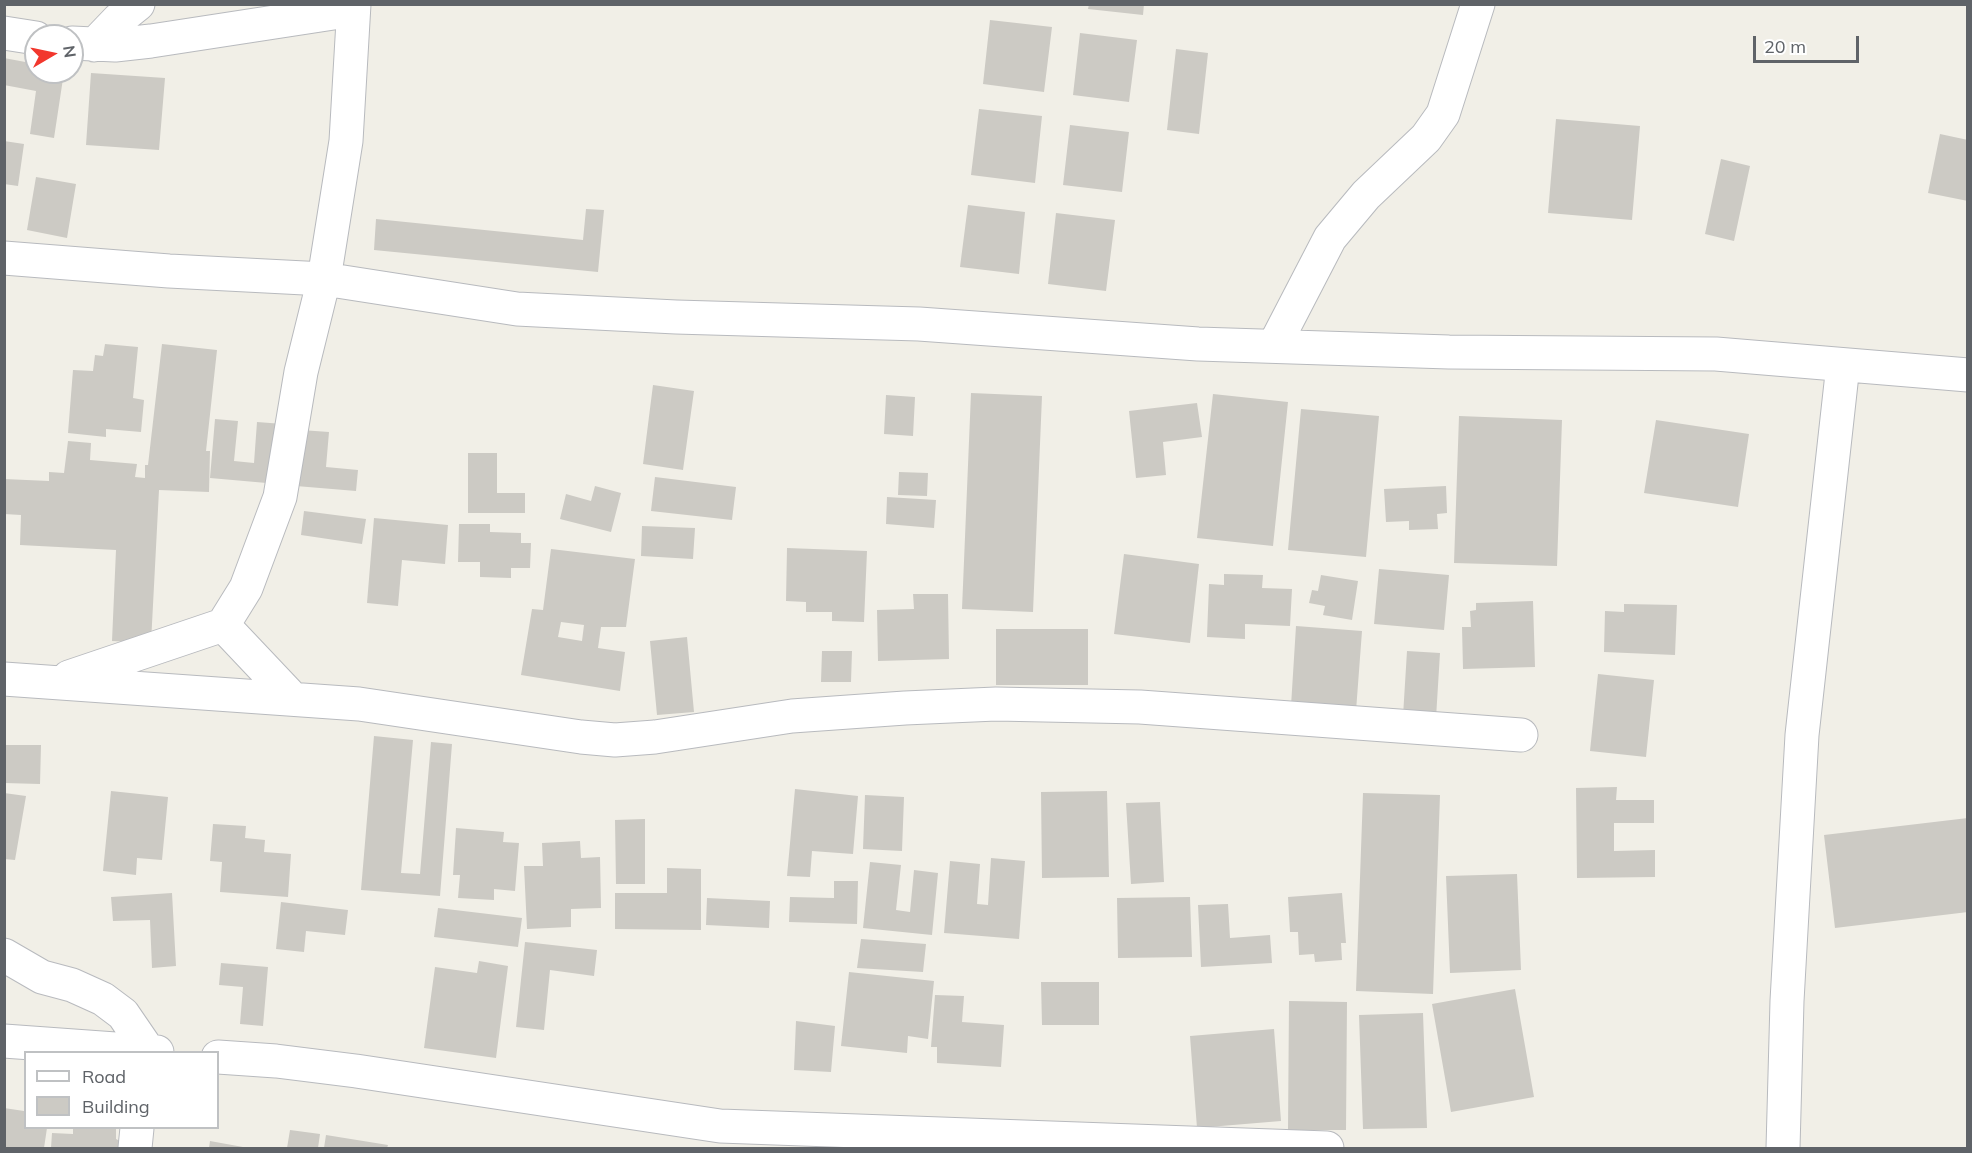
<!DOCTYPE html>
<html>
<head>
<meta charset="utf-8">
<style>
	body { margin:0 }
	#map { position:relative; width:1972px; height:1153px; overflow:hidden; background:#f1efe7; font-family:Mulish,sans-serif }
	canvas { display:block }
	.frame { position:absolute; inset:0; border:6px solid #5f6368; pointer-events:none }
	.legend { position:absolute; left:24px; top:1051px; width:195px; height:78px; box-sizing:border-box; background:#fff; border:2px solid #bfc1c3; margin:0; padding:8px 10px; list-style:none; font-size:18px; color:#5f6368 }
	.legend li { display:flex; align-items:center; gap:12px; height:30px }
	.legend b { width:30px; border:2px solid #bfc1c3 }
	.north { position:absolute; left:24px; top:24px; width:60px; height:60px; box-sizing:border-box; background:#fff; border:2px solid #bfc1c3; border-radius:50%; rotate:81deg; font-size:16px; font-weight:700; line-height:24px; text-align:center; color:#5f6368 }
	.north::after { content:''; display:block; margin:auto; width:21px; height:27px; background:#f2372d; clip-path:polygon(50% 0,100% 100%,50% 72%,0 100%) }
	.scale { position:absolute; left:1753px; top:36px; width:106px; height:27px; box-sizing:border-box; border:3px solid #5f6368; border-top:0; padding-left:8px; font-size:18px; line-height:21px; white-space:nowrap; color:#5f6368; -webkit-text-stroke:4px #fff; paint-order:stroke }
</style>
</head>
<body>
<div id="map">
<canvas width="1972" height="1153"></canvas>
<div class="frame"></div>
<ul class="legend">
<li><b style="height:8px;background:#fff"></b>Road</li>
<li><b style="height:16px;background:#cccac4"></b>Building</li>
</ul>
<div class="north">N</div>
<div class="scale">20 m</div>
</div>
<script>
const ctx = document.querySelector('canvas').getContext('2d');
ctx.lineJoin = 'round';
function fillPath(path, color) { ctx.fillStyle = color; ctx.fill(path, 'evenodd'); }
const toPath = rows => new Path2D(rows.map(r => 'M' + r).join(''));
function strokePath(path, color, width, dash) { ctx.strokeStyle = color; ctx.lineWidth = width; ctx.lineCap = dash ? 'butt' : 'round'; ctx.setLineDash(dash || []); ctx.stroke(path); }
fillPath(toPath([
	[1089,4,1144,4,1143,15,1088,9],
	[990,20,1052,27,1044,92,983,84],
	[1080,33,1137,40,1129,102,1073,95],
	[1176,49,1208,53,1199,134,1167,130],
	[4,58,36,64,36,72,64,72,54,138,30,134,36,91,4,85],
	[91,73,165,78,159,150,86,145],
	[979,109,1042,116,1035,183,971,175],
	[1556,119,1640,126,1632,220,1548,213],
	[1070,125,1129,132,1122,192,1063,185],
	[1940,134,1968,140,1968,201,1928,193],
	[4,141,24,144,18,186,4,184],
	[1721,159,1750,166,1734,241,1705,234],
	[36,177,76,184,67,238,27,230],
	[968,205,1025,212,1019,274,960,267],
	[586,209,604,210,598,272,374,250,376,219,583,240],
	[1056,213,1115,220,1106,291,1048,284],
	[105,344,138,347,133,398,144,400,141,432,106,429,106,437,68,433,73,370,93,371,95,355,103,356],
	[162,344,217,350,206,451,210,451,209,492,159,490,151,643,112,641,116,550,20,545,21,515,4,514,4,479,49,481,49,472,64,473,68,441,91,443,90,460,137,464,135,477,145,478,145,465,148,465],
	[653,385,694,391,683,470,643,464],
	[971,393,1042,396,1033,612,962,609],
	[1213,394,1288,402,1273,546,1197,538],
	[886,395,915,397,913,436,884,434],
	[1197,403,1202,437,1163,442,1166,475,1136,478,1129,411],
	[1301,409,1379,416,1366,557,1288,550],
	[1459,416,1562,420,1557,566,1454,563],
	[215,419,238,421,234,461,254,463,257,422,283,424,278,484,210,478],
	[1656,420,1749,434,1738,507,1644,493],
	[301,430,329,432,326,467,358,470,356,491,296,486],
	[468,453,497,453,497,493,525,493,525,513,468,513],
	[899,472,928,473,927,496,898,495],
	[655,477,736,487,732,520,651,511],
	[595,486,621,493,611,532,560,519,566,494,591,501],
	[1446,486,1447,513,1437,514,1438,529,1409,530,1409,521,1386,522,1384,489],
	[887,497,936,500,934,528,886,524],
	[304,511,366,519,362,544,301,535],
	[374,518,448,525,445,564,402,560,398,606,367,603],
	[459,524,490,524,490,532,521,533,521,543,531,543,530,568,511,568,511,578,480,577,480,562,458,562],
	[642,526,695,528,693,559,641,556],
	[787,548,867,551,864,622,832,621,832,612,806,612,806,602,786,601],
	[551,549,635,559,626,627,601,627,598,648,625,652,620,691,521,675,532,609,543,610],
	[561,622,584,625,582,641,558,637],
	[1124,554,1199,564,1190,643,1114,634],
	[1379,569,1449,575,1444,630,1374,624],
	[1224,574,1263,575,1262,588,1292,589,1290,626,1245,624,1245,639,1207,637,1209,584,1224,585],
	[1321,575,1358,581,1352,620,1323,615,1325,606,1309,603,1312,590,1318,591],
	[913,594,948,594,949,659,878,661,877,610,914,609],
	[1533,601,1535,667,1463,669,1462,627,1471,627,1470,611,1476,610,1476,603],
	[1624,604,1677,605,1675,655,1604,652,1605,611,1624,612],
	[1296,626,1362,631,1356,711,1291,706],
	[996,629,1088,629,1088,685,996,685],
	[687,637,694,712,657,715,650,641],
	[822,651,852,651,851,682,821,682],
	[1407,651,1440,653,1436,718,1403,716],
	[1598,674,1654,680,1646,757,1590,751],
	[374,736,413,740,401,873,420,874,431,742,452,744,440,896,361,890],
	[4,745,41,745,40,784,4,783],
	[1617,787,1616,800,1654,800,1654,823,1614,823,1614,851,1655,850,1655,877,1577,878,1576,788],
	[795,789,858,796,853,854,812,851,810,877,787,876],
	[111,791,168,797,162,860,137,858,136,875,103,871],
	[1107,791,1109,877,1042,878,1041,792],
	[4,793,26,796,15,860,4,859],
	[1363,793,1440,795,1433,994,1356,991],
	[865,795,904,797,902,851,863,849],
	[1160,802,1164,882,1131,884,1126,803],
	[1968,818,1968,912,1835,928,1824,835],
	[645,819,645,884,616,884,615,820],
	[213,824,246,826,245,838,265,840,264,852,291,854,288,897,220,892,222,862,210,861],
	[456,828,504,832,503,842,519,843,515,891,494,889,494,900,458,898,460,875,453,875],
	[580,841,581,858,600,857,601,908,571,909,571,927,527,929,524,866,543,866,542,843],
	[991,858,1025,861,1019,939,944,933,950,861,980,864,977,904,988,905],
	[870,862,901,865,896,910,910,912,914,870,938,873,932,935,863,928],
	[667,868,701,869,701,930,615,929,615,893,667,893],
	[1517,874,1521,970,1450,973,1446,876],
	[834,881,858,881,857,924,789,922,790,897,834,898],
	[172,893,176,966,152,968,150,920,113,921,111,897],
	[1342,893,1346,943,1341,943,1342,960,1315,962,1314,954,1299,955,1298,932,1290,932,1288,897],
	[1190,897,1192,957,1118,958,1117,898],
	[707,898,770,901,769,928,706,925],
	[281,902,348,910,345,935,306,931,304,952,276,949],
	[1228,904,1230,938,1270,935,1272,963,1201,967,1198,905],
	[438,908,522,918,518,947,434,937],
	[861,939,926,944,923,972,857,968],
	[525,942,597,950,594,976,550,970,544,1030,516,1027],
	[479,961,508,966,496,1058,424,1048,435,967,477,973],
	[221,963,268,967,263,1026,240,1024,243,987,219,985],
	[849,972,934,981,928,1039,908,1036,907,1053,841,1046],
	[1041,982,1099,982,1099,1025,1042,1025],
	[1515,989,1534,1097,1451,1112,1432,1004],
	[935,995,964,996,962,1022,1004,1025,1001,1067,937,1063,937,1047,931,1047],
	[1289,1001,1347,1002,1346,1130,1288,1130],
	[1423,1013,1427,1128,1363,1129,1359,1015],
	[796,1021,835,1026,831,1072,794,1070],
	[1274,1029,1281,1121,1197,1128,1190,1036],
	[24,1107,26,1107,26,1128,47,1128,44,1148,4,1148,4,1108,24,1111],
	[73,1128,116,1128,116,1139,130,1146,130,1148,51,1148,52,1133,73,1134],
	[290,1130,320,1134,318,1148,287,1148],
	[326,1135,388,1145,387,1148,324,1148],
	[210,1141,243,1147,243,1148,209,1148]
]), '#cccac4');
const street = toPath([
	[4,33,36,38],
	[72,43,115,45,151,41,353,10],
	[94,45,118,20,138,4],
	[4,258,169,271,324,279,517,309,676,317,919,324,1198,344,1449,352,1716,354,1968,375],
	[1274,346,1330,238,1366,195,1426,138,1443,114,1478,4],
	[223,625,293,699],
	[69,677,223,625,246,588,280,497,301,372,324,279,346,141,354,4],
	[4,679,359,704,581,737,615,740,655,737,792,716,905,708,996,704,1140,707,1521,735],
	[4,955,42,977,72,985,103,999,123,1014,149,1052],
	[4,1041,157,1052],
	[218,1057,276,1061,356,1071,720,1126,1327,1148],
	[135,1148,137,1128],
	[1783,1148,1787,1001,1802,735,1843,365]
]);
strokePath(street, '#b8babe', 35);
strokePath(street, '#fff', 33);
</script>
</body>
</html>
